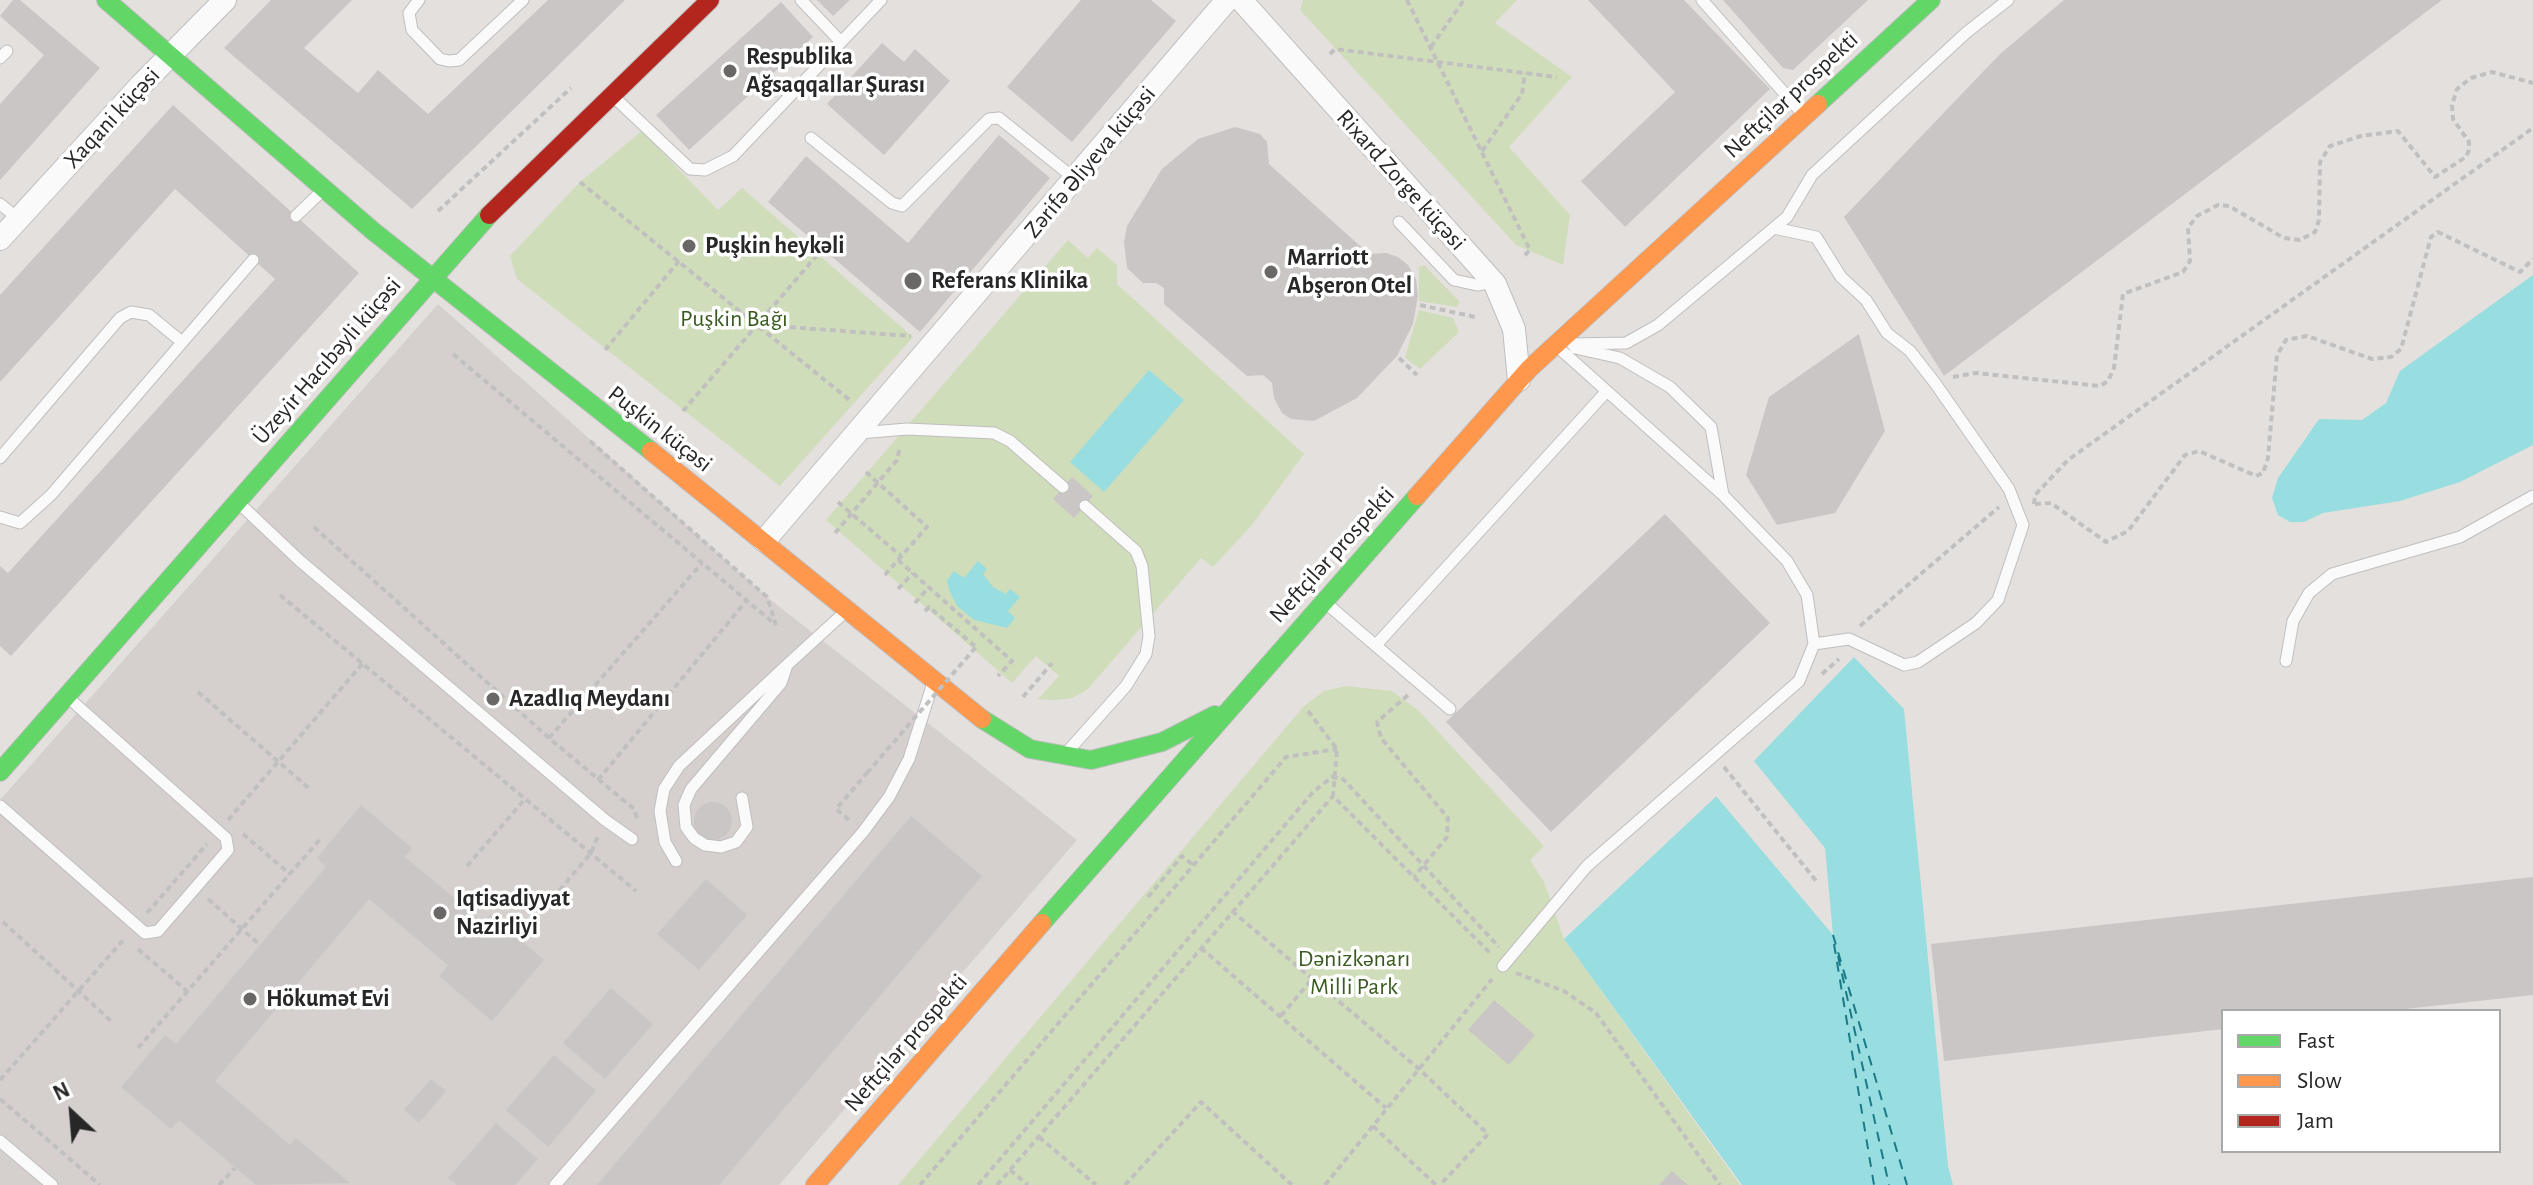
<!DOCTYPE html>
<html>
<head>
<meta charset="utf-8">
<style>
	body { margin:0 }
	#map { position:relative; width:2533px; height:1185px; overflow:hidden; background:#e4e0de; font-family:"Alegreya Sans",sans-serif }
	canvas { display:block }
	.legend { position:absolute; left:2221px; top:1009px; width:280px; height:144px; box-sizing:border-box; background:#fff; border:2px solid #a9a9a9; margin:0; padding:10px 14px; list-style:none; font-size:24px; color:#272727 }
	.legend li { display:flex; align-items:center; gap:16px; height:40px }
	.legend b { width:40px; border:2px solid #a9a9a9 }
	.north { position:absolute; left:32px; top:1073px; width:80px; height:80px; -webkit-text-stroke:6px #fff; paint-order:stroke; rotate:334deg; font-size:22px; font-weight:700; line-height:32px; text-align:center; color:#272727 }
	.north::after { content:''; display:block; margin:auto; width:28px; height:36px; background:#272727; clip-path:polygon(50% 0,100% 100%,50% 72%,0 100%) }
</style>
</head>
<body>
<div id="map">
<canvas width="2533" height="1185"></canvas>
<ul class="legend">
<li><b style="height:10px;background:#63d668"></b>Fast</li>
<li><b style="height:10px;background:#ff974d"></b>Slow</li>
<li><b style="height:10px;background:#b3261e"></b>Jam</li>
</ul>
<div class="north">N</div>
</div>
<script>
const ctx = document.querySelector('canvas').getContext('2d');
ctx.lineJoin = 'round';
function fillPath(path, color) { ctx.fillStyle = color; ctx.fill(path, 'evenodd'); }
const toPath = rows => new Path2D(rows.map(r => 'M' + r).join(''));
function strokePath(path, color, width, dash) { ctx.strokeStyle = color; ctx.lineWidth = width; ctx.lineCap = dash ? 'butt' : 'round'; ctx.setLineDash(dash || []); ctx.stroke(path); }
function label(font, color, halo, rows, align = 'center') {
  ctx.font = font + ' "Alegreya Sans",sans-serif'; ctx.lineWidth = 7; ctx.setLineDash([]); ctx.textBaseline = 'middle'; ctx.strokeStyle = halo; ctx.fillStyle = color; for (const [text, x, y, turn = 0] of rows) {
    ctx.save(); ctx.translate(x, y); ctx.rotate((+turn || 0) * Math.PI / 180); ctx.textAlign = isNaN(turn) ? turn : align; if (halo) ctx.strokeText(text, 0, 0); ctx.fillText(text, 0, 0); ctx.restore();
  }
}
fillPath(toPath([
	[1303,0,1517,0,1495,23,1572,77,1509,147,1570,215,1563,265,1516,245,1300,10],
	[642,131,718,210,742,188,913,337,780,486,517,279,510,256,580,182],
	[1068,240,1088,258,1097,248,1117,265,1117,284,1304,454,1251,526,1213,567,1201,558,1087,690,1072,698,1056,700,1038,699,1059,676,1036,656,1012,683,826,520],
	[1424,265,1460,302,1456,307,1419,301,1419,267],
	[1419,310,1453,318,1459,332,1420,369,1405,358],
	[1346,686,1392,691,1418,710,1544,846,1530,860,1544,882,1564,939,1740,1185,898,1185,1304,706,1324,691]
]), '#d0ddba');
fillPath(toPath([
	[438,304,767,597,1077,840,779,1185,0,1185,0,800]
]), '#d5d0cd');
fillPath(toPath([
	[2533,275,2533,445,2460,482,2400,501,2323,513,2304,522,2290,522,2278,515,2272,498,2278,478,2319,419,2362,420,2386,403,2400,371],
	[1149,370,1184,400,1104,492,1070,462],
	[978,561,987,569,983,574,993,587,1006,594,1010,589,1020,597,1008,611,1015,618,1007,628,974,620,957,606,949,590,947,581,954,571,964,578],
	[1854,657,1904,709,1948,1166,1953,1185,1742,1185,1564,939,1754,761]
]), '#98dee0');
fillPath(toPath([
	[1754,761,1825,848,1833,935,1716,796]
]), '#e4e0de');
strokePath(toPath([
	[1833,935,1907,1185],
	[1834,944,1874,1185],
	[1838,956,1889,1185]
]), '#1a7b88', 2, [10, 8]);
fillPath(toPath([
	[13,0,20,0,100,68,0,180,0,104,44,55,0,16],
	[271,0,352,0,304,48,358,93,378,70,428,114,548,0,625,0,412,209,224,48],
	[817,0,850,0,833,16],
	[1081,0,1151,0,1176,21,1072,142,1007,87],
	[1588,0,1684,0,1770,89,1625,227,1581,181,1675,92],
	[1723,0,1868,0,1793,70,1783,68],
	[2064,0,2442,0,1944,376,1844,217,2000,54],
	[781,2,813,37,689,150,656,115],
	[882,43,904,62,915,49,950,81,884,155,827,104],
	[173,105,359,273,11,656,0,646,0,566,8,573,275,279,175,189,0,382,0,295],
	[1235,127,1260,134,1267,142,1269,164,1369,254,1386,253,1398,257,1408,265,1416,279,1418,295,1413,324,1397,356,1357,398,1314,421,1291,419,1282,413,1274,398,1272,383,1263,375,1247,376,1164,304,1164,288,1156,283,1143,283,1127,268,1124,242,1127,226,1162,169,1198,139],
	[999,135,1050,178,920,332,768,202,806,156,908,243],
	[1859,334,1885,431,1835,513,1777,525,1746,475,1769,397],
	[1072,477,1093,496,1074,518,1053,499],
	[1665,514,1770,623,1551,832,1446,722],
	'694 821a19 19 0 1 1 38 0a19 19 0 1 1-38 0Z',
	[361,805,412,848,405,857,483,922,490,914,544,960,492,1021,439,976,448,965,369,899,215,1081,290,1145,296,1138,350,1183,256,1185,179,1120,171,1129,121,1087,165,1035,176,1044,326,867,317,858],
	[911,816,982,876,719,1185,597,1185],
	[2533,877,2533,995,2387,1011,2223,1011,2223,1029,1944,1061,1931,944],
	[706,879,747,915,699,970,657,934],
	[611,988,653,1024,605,1079,563,1043],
	[1494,1000,1535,1035,1509,1065,1468,1030],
	[554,1055,596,1091,548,1147,506,1110],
	[431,1079,446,1091,419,1123,404,1110],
	[496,1123,538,1159,515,1185,457,1185,448,1178],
	[1672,1171,1688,1185,1659,1185]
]), '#cac6c5');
const lane = toPath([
	[419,0,409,13,412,30,440,59,449,61,459,60,523,0],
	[801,0,841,42],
	[1702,0,1801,112],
	[0,58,7,51],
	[616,99,690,169,705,170,733,156,881,0],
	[811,138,892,203,902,206,989,119,999,118,1075,179],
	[0,204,19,219],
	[296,216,321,192],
	[1399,222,1454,280,1477,285,1493,282],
	[1774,228,1816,237,1841,277,1866,300,1887,333,1910,351,1935,383,2009,489,2023,525,1998,600,1976,623,1918,662,1904,665,1849,639,1814,644],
	[1572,344,1626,343,1658,325,1787,217,1812,175,1967,32,2008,0],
	[1575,348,1620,358,1670,387,1711,427,1723,495],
	[859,433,907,429,994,433,1010,441,1063,487],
	[0,458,120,318,131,312,149,315,182,342],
	[243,507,299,560,605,820,632,839],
	[0,517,20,523,51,495,253,260],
	[1327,604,1450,709],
	[1376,645,1606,392],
	[2286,661,2293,621,2309,593,2332,574,2460,537,2533,496],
	[1068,751,1126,686,1146,654,1149,636,1142,566,1136,551,1085,506],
	[742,798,747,827,736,842,721,847,705,845,694,838,686,827,684,805,691,789,781,683,787,665,845,612],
	[0,806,145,933,158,931,228,850,226,838,72,701],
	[676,861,665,842,660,811,664,789,679,766,787,665],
	[1503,966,1587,866,1799,681,1814,644,1807,595,1787,561,1723,495,1561,350],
	[0,1141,52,1185],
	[555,1185,863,832,889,797,909,759,932,686]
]);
const street = toPath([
	[1241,0,1495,284,1514,329,1519,380],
	[0,239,141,85,225,0],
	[764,541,1227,0]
]);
const fast = toPath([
	[106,0,373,231,651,451],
	[1818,104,1931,0],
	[982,719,1030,749,1091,760,1162,742,1215,715],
	[0,772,489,215],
	[1042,923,1417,496]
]);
const slow = toPath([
	[651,451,982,719],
	[1417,496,1529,369,1818,104],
	[815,1185,1042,923]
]);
const jam = toPath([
	[489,215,710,0]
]);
strokePath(lane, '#bfbebf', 13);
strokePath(street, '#bfbebf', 24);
strokePath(fast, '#bfbebf', 20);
strokePath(slow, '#bfbebf', 20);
strokePath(jam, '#bfbebf', 20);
strokePath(toPath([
	[1407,0,1530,250,1522,258],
	[1431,47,1464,0],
	[1330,54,1335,49,1557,77],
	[1482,151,1522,94,1525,73],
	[580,182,852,402],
	[438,211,571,88],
	[1420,305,1475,317],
	[760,325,911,336],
	[605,350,679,261],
	[453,354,776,625],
	[1399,358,1417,375],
	[1953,377,1976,373,2100,386,2108,381,2114,368,2123,294,2183,272,2190,261,2188,228,2197,216,2218,205,2229,206,2284,238,2300,240,2315,232,2319,220,2320,162,2330,146,2361,136,2398,131,2435,177,2466,157,2469,150,2469,142,2453,119,2452,105,2457,89,2471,78,2492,72,2533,83],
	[683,411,818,254],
	[590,441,767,597,776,625],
	[866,472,927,527,884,576],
	[838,502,901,556],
	[2034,504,2035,495,2068,460,2533,128],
	[2035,504,2051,503,2106,542,2128,531,2185,455,2199,451,2256,476,2263,473,2268,458,2277,355,2286,340,2307,336,2372,359,2391,357,2401,349,2431,237,2438,232,2520,272,2533,259],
	[314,527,549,738,634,809,638,821],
	[835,533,897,460,900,447],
	[898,560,1012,661,998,676],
	[898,589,913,573],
	[280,595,636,891],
	[915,603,929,587],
	[925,611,929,607,976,647],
	[1860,626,1999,507],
	[1822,674,1839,659],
	[198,692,311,790],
	[1408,695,1377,722,1381,738,1448,818,1447,837,1414,877],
	[1023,697,1052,663],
	[1308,711,1337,749,1333,796,1490,953],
	[549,738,702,563],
	[1724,767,1817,882],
	[598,780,747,600],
	[228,820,363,663],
	[849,820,836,809,867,773],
	[243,834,290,874],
	[467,866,525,799],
	[1148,897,1182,856,1194,866],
	[553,898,591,853,598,836],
	[208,899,260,945],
	[1232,911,1419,1069,1488,1134,1440,1185],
	[147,913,207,844],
	[3,922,111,1021],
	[1201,948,1386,1108],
	[138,949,188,992],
	[1516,973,1564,991,1596,1013,1720,1185],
	[1281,1016,1312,979],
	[138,1048,322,837],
	[0,1080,125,938],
	[0,1099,100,1185],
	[1373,1126,1436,1185],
	[1039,1137,1096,1185],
	[1010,1170,1028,1185],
	[219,1185,235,1168],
	[920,1185,1286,757,1337,749],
	[978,1185,1314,791,1332,777,1343,779,1499,947],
	[997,1185,1333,796],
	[1125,1185,1201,1102,1292,1185],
	[1325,1185,1492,979]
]), '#c1c0c0', 4, [6, 4]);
strokePath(lane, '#fbfafa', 11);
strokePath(street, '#fbfafa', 22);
strokePath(fast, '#63d668', 18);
strokePath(slow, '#ff974d', 18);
strokePath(jam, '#b3261e', 18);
strokePath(toPath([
	[867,773,976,647]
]), '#c1c0c0', 4, [6, 4]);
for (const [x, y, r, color] of [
	[730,71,8,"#696867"],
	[689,246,8,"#696867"],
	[1271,272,8,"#696867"],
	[913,281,10,"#696867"],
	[493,699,8,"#696867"],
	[440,913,8,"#696867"],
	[250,999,8,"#696867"]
]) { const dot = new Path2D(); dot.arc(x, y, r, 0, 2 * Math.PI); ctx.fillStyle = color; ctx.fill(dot); strokePath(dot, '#fff', 3); }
label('bold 24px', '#272727', '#fff', [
	["Respublika",746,57],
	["Ağsaqqallar Şurası",746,85],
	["Puşkin heykəli",705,246],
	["Marriott",1287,258],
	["Abşeron Otel",1287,286],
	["Referans Klinika",931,281],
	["Azadlıq Meydanı",509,699],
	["Iqtisadiyyat",456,899],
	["Nazirliyi",456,927],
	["Hökumət Evi",266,999]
], 'left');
label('24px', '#272727', '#fff', [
	["Neftçilər prospekti",1791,95,-43],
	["Xaqani küçəsi",112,118,-47],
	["Zərifə Əliyeva küçəsi",1090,162,-50],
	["Rixard Zorge küçəsi",1401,180,48],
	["Üzeyir Hacıbəyli küçəsi",327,361,-49],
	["Puşkin küçəsi",660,429,38],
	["Neftçilər prospekti",1332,555,-48],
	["Neftçilər prospekti",906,1043,-49]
]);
label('24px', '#3a5b20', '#fff', [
	["Puşkin Bağı",734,319],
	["Dənizkənarı",1354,959],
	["Milli Park",1354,987]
]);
</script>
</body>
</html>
